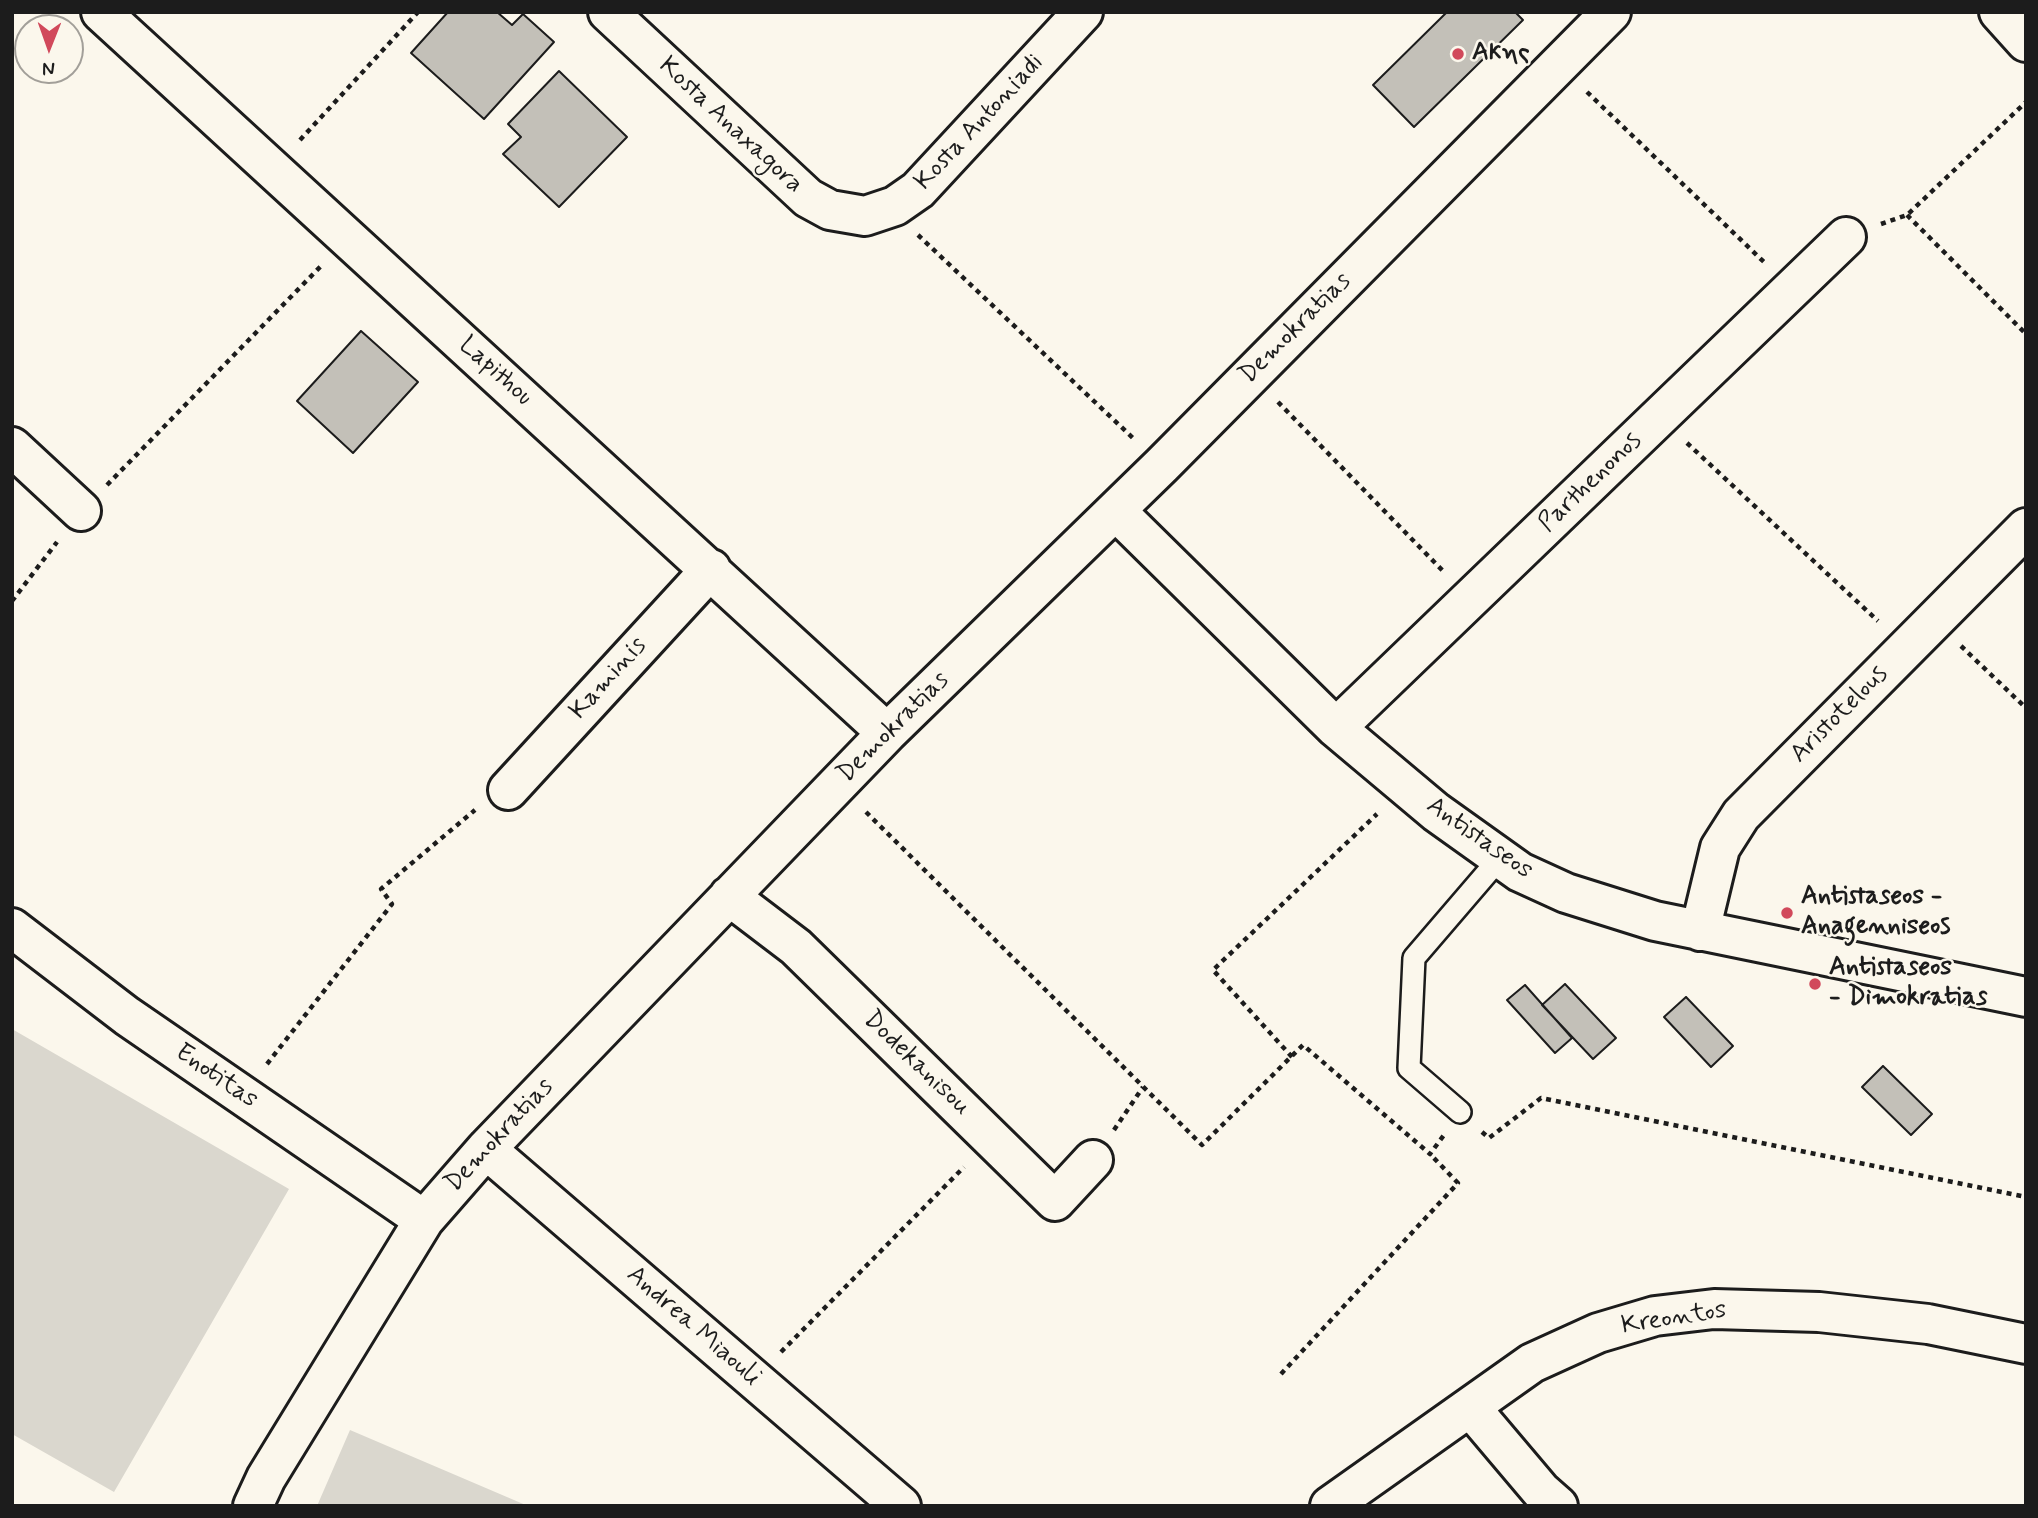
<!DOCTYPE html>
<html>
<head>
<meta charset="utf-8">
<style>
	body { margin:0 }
	#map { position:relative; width:2038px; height:1518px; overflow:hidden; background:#fbf7ec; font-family:Mynerve,sans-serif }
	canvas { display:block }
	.frame { position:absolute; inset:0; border:14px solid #1c1c1c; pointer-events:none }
	.north { position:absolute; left:14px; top:14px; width:70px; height:70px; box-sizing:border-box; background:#fbf7ec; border:2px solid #a29f99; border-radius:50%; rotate:181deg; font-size:19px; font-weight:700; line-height:28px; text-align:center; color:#1c1c1c }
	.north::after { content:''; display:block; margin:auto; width:24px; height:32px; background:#d1495b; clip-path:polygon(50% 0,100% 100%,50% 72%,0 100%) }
</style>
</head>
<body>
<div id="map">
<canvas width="2038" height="1518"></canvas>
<div class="frame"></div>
<div class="north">N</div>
</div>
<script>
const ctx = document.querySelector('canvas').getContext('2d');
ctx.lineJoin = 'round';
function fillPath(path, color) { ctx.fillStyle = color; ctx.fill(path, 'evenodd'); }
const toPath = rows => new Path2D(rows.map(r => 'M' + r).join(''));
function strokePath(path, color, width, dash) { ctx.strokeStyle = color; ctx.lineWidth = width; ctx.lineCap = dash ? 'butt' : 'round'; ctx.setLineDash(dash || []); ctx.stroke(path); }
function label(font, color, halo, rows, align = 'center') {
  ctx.font = font + ' Mynerve,sans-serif'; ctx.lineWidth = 5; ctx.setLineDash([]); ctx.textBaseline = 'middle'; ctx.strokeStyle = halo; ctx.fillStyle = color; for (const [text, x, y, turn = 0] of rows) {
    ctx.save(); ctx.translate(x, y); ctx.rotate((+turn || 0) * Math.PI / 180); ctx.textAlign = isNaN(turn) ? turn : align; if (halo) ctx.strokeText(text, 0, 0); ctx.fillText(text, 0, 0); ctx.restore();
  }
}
fillPath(toPath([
	[12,1029,289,1189,114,1492,12,1434],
	[350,1430,528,1506,529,1506,317,1506]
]), '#dad7ce');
const building = toPath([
	[448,12,497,12,512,25,523,14,554,42,484,119,411,53,448,12],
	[1447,12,1515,12,1523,20,1414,127,1373,85,1447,12],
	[559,71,627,137,559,207,503,154,521,137,508,124,559,71],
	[361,331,418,382,353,453,297,401,361,331],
	[1565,984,1616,1038,1593,1059,1542,1005,1565,984],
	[1525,985,1572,1038,1555,1053,1507,1000,1525,985],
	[1686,997,1733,1046,1711,1067,1664,1017,1686,997],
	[1883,1066,1932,1114,1911,1135,1862,1087,1883,1066]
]);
fillPath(building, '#c3c0b8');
strokePath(building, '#1c1c1c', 2);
const lane = toPath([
	[1460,1112,1409,1068,1414,958,1499,859]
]);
const street = toPath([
	[101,12,887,733],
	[608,12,808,198,830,210,865,216,895,206,918,190,1083,12],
	[1999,12,2026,42],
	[12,447,81,511],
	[1116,511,1336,728,1436,812,1520,872,1566,893,1655,921,2026,997],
	[1336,728,1846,237],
	[508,790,711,569],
	[729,896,796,947,1055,1201,1093,1160],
	[12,928,127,1016,424,1220],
	[1700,931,1720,848,1741,815,2026,528],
	[486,1149,901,1506],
	[1470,1407,1541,1491,1558,1506],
	[253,1506,266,1478,424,1220,486,1149,887,733,1162,465,1611,12],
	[1330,1506,1532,1363,1598,1333,1655,1316,1714,1309,1819,1312,1928,1324,2026,1344]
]);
strokePath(lane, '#1c1c1c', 26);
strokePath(street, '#1c1c1c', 44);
strokePath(toPath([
	[1587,92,1765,263],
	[300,140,418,12],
	[1907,215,2026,334],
	[1881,224,1907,215,2026,102],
	[918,235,1133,438],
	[1278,402,1443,571],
	[1687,443,1878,621],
	[107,485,321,266],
	[12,601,57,542],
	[1961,646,2026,708],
	[866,812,1202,1145,1303,1045,1430,1154,1444,1135],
	[1292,1057,1213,970,1377,814],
	[267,1064,392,904,381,889,475,810],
	[1114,1130,1143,1087],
	[1482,1132,1489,1138,1541,1098,2026,1197],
	[781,1352,964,1167],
	[1281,1374,1458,1183,1430,1154]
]), '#1c1c1c', 4.5, [5, 5]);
strokePath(lane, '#fbf7ec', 21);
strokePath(street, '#fbf7ec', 38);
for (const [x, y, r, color] of [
	[1458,54,7,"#d1495b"],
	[1787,913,7,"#d1495b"],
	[1815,984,7,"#d1495b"]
]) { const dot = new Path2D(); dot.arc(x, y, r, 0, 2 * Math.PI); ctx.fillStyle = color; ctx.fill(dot); strokePath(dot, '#fbf7ec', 2.5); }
label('bold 26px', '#1c1c1c', '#fbf7ec', [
	["Ακης",1472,54],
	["Antistaseos -",1801,898],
	["Anagenniseos",1801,928],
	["Antistaseos",1829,969],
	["- Dimokratias",1829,999]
], 'left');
label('26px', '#1c1c1c', '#fbf7ec', [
	["Kosta Antoniadi",980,123,-47],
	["Kosta Anaxagora",730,126,43],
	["Demokratias",1296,329,-45],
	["Lapithou",495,372,42],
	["Parthenonos",1591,483,-44],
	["Kaminis",609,679,-48],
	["Aristotelous",1840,715,-45],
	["Demokratias",894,728,-45],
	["Antistaseos",1479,839,35],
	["Dodekanisou",916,1064,44],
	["Enotitas",216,1077,34],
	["Demokratias",500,1136,-47],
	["Kreontos",1674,1319,-9],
	["Andrea Miaouli",693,1327,41]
]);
</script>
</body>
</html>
